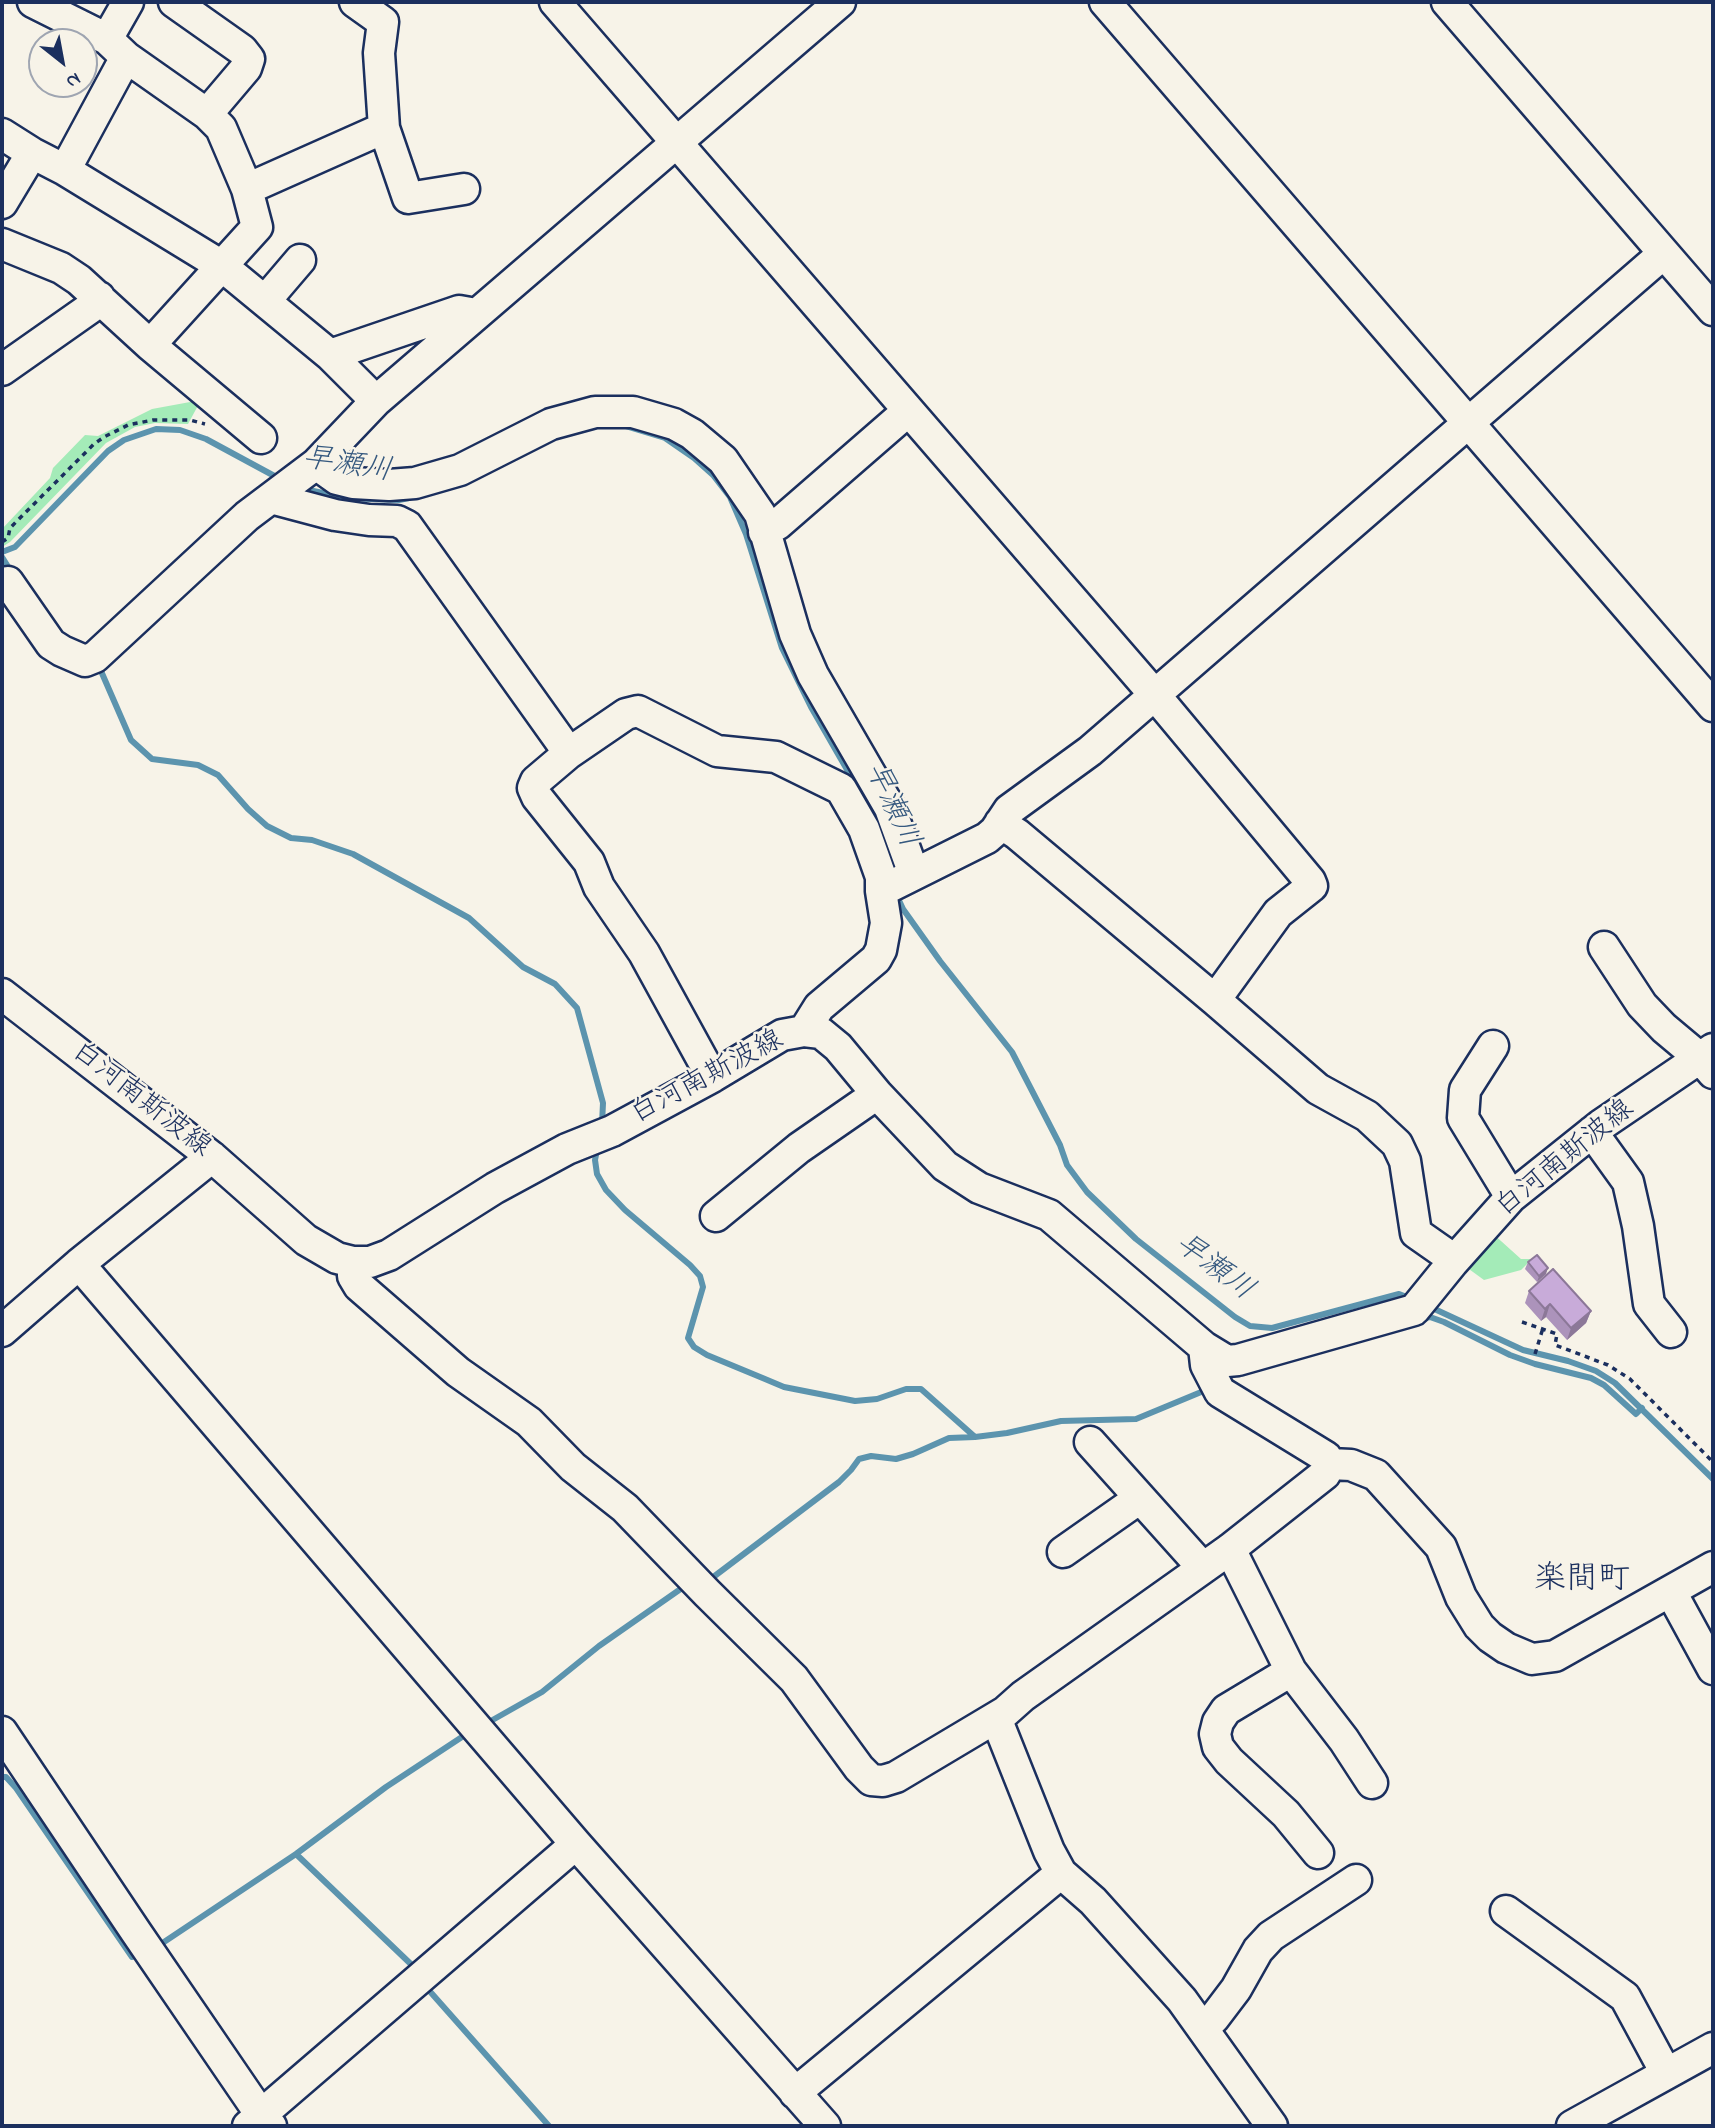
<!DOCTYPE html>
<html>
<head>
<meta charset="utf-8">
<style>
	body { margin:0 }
	#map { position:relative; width:1715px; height:2128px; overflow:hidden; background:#f7f3e8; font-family:"Indie Flower",sans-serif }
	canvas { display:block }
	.frame { position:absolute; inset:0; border:4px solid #1b2f5e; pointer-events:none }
	.north { position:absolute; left:28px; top:28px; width:70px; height:70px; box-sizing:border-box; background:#f7f3e8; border:2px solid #9fa5b1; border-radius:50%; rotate:149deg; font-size:19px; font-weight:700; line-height:28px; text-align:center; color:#1b2f5e }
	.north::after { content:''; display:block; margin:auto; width:24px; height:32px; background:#1b2f5e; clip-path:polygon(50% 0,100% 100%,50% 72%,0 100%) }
</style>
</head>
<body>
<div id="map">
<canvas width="1715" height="2128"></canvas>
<div class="frame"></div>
<div class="north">N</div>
</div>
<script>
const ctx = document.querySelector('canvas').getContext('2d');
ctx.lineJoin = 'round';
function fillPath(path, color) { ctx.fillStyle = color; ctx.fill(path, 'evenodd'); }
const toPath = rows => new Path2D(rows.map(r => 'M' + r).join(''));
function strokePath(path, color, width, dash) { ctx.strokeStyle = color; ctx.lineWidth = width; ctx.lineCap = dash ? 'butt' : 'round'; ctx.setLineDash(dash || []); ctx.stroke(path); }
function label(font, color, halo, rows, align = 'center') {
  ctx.font = font + ' "Indie Flower","Klee One",sans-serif'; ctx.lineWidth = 5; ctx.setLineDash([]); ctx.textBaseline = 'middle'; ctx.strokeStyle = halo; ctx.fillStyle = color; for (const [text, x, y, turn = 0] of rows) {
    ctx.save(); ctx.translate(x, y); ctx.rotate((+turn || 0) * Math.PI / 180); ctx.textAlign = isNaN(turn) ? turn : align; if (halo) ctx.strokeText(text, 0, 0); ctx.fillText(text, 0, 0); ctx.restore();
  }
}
fillPath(toPath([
	[201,400,188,424,155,423,135,427,106,443,10,542,2,547,2,529,50,478,53,468,85,435,98,436,152,409],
	[1491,1232,1521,1259,1532,1259,1521,1270,1484,1280,1462,1264]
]), '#a4ebb8');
strokePath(toPath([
	[622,425,665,438,694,458,713,475,730,497,746,534,782,648,811,707,857,787],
	[299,488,347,498,399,500,409,498],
	[2,552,15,547,108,451,124,440,156,429,180,430,206,439,280,479],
	[2,557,12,573],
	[101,671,131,740,152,759,198,765,218,775,248,809,267,826,291,838,312,840,353,854,469,918,523,967,555,984,577,1008,603,1103,602,1124],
	[896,894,903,909,940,961,1012,1052,1060,1145,1067,1165,1087,1192,1136,1239,1235,1317,1250,1326,1272,1328,1399,1294,1412,1299],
	[598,1145,595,1160,597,1174,606,1190,625,1210,690,1265,700,1276,703,1287,688,1338,694,1347,707,1355,765,1379,784,1387,855,1401,877,1399,906,1389,921,1389,975,1437,1007,1433,1061,1421,1136,1419,1206,1390],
	[1428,1306,1523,1350,1568,1361,1596,1371,1615,1383,1713,1479],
	[1420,1320,1430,1317,1444,1322,1510,1355,1535,1364,1591,1378,1604,1385,1636,1414,1642,1408],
	[708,1581,839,1482,851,1470,859,1459,871,1456,896,1459,913,1454,949,1438,975,1437],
	[489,1722,542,1692,599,1646,682,1588],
	[2,1777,6,1777,16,1788,132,1957,141,1954],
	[296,1854,416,1969],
	[161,1944,296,1854,386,1787,468,1733],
	[426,1987,549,2126]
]), '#5c94ae', 6);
const minor = toPath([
	[33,2,107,39,126,57,207,114,221,128,247,189,257,227,150,345],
	[174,2,242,50,249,59,246,68,207,114],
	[355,2,383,22,379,53,384,128,408,198,464,189],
	[555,2,1154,694,1310,881,1312,886,1278,913,1215,1000],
	[1105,2,1713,706],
	[1447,2,1713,310],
	[107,39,128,2],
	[2,134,32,153,65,170,222,266,330,355,376,401],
	[65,170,126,57],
	[247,189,384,128],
	[2,203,32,153],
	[2,244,61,268,79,280,150,345,261,438],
	[265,301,300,260],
	[330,355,459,311,476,314],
	[2,370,93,306,99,297],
	[316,464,337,479,353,483,389,485,415,483,460,470,551,424,595,412,633,412,674,424,692,434,723,460,760,514,795,634,813,675,890,808,914,874],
	[271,498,335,515,369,520,397,521,407,526,569,753],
	[764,532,778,524,908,411],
	[8,582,51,644,62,651,85,661,95,657,247,516,316,464,376,401,840,2],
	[1000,823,1017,834,1215,1000,1318,1089,1367,1116,1397,1144,1405,1161,1416,1233,1446,1254,1453,1262],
	[881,891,987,838,995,831,1009,810,1090,751,1663,254],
	[1604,947,1642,1005,1664,1028,1701,1059,1713,1073],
	[2,994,212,1157,306,1240,337,1258,353,1262,370,1262,389,1255,495,1188,567,1149,612,1131,712,1077,782,1035,804,1031,821,1033,838,1047,877,1094,945,1166,979,1188,1049,1215,1204,1347,1227,1361,1238,1360,1414,1310,1453,1262,1511,1197,1601,1125,1713,1049],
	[1493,1046,1465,1090,1463,1118,1511,1197],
	[712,1077,644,953,599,887,589,862,537,797,533,788,536,781,569,753,626,714,638,711,717,751,776,757,841,789,864,829,881,877,881,891,886,923,881,950,876,959,819,1007,804,1031],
	[1592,1132,1628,1182,1638,1226,1649,1304,1671,1332],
	[716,1216,799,1148,877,1094],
	[353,1262,353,1276,359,1286,458,1372,529,1422,573,1467,625,1508,707,1593,794,1679,859,1768,871,1780,883,1781,896,1777,1005,1712,1023,1696,1230,1549,1325,1474,1330,1464,1326,1457,1220,1392,1206,1365,1204,1347],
	[79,1264,576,1844,825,2126],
	[2,1331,79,1264,212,1157],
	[1090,1442,1203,1568],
	[1330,1464,1351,1465,1376,1475,1441,1547,1461,1597,1479,1626,1490,1637,1506,1648,1532,1659,1555,1656,1713,1567],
	[1230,1549,1291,1671,1344,1740,1372,1783],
	[1063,1552,1140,1498],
	[1671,1592,1713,1669],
	[1291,1671,1226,1710,1218,1722,1215,1734,1218,1747,1229,1761,1286,1814,1318,1853],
	[996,1718,1049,1851,1061,1873,1093,1901,1182,2000,1272,2126],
	[2,1732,136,1932,261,2115,271,2126],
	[1506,1911,1625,1997,1666,2073],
	[1203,2029,1214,2018,1236,1989,1258,1950,1271,1936,1356,1880],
	[795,2093,1061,1873],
	[248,2126,576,1844],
	[1572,2126,1713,2048]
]);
strokePath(minor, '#1b2f5e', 35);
strokePath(toPath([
	[2,542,8,538,10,528,94,444,104,437,128,425,153,420,190,420,205,424],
	[1522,1322,1557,1334,1555,1345,1608,1365,1630,1379,1713,1462],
	[1535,1354,1543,1328]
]), '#1b2f5e', 3.5, [5, 5]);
strokePath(minor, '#f7f3e8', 30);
fillPath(toPath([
	[1528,1262,1546,1274,1537,1282,1525,1269],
	[1529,1291,1591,1311,1586,1323,1567,1340,1546,1317,1541,1321,1525,1303]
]), '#ac93bb');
fillPath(toPath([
	[1548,1268,1546,1274,1537,1282,1539,1276],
	[1550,1304,1546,1317,1541,1321,1545,1309],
	[1591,1311,1586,1323,1567,1340,1571,1328]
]), '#8c7898');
const building = toPath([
	[1537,1255,1548,1268,1539,1276,1528,1262,1537,1255],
	[1553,1269,1591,1311,1571,1328,1550,1304,1545,1309,1529,1291,1553,1269]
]);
fillPath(building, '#c8abd9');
strokePath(building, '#8c7898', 2);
label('28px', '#1b2f5e', '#f7f3e8', [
	["白河南斯波線",708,1079,-28],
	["白河南斯波線",140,1101,38],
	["白河南斯波線",1566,1160,-39]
]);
label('italic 30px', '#36597f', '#f7f3e8', [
	["早瀬川",347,467,9],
	["早瀬川",890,806,65],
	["早瀬川",1213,1269,37]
]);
label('32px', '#1b2f5e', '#f7f3e8', [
	["楽間町",1582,1582]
]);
</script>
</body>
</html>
